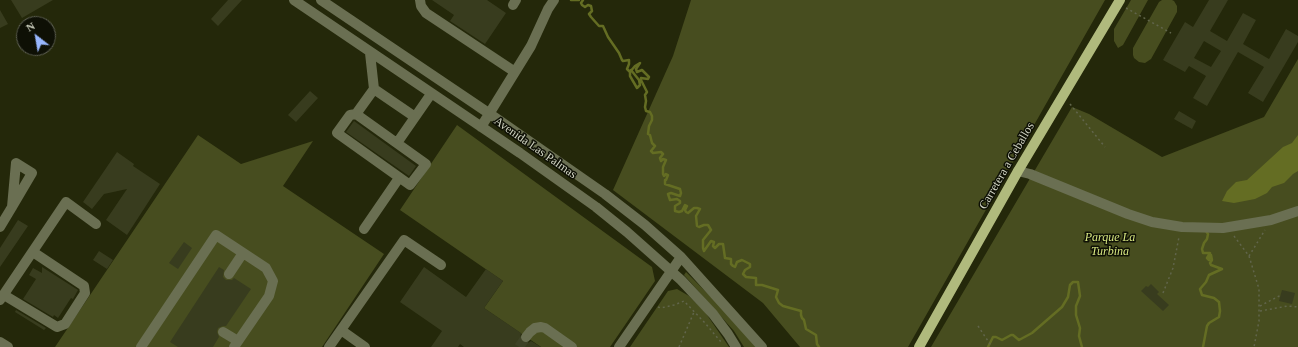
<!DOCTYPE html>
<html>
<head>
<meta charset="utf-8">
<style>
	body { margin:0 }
	#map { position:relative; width:1298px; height:347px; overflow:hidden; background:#24280a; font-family:Georgia,serif }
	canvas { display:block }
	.north { position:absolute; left:16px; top:16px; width:40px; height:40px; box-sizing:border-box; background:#0e1005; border:1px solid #5c5e51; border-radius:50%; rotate:329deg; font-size:11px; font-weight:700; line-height:16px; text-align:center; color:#d1d4c3 }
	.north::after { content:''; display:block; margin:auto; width:14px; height:18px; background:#97b6fd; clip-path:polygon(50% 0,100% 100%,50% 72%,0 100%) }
</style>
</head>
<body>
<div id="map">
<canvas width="1298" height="347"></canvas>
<div class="north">N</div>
</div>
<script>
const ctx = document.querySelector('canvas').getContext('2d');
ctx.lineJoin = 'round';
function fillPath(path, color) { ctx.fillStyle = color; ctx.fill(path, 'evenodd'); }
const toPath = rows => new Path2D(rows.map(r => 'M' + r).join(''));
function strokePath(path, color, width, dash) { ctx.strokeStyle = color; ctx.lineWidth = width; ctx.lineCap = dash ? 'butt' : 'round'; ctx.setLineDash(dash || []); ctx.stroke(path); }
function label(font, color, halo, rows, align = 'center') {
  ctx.font = font + ' Georgia,serif'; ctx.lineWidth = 3; ctx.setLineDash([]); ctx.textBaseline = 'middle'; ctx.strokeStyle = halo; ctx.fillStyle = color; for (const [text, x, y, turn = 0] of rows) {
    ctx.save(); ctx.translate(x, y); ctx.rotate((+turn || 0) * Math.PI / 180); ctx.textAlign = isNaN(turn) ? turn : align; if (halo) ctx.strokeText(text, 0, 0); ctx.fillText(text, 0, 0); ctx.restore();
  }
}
fillPath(toPath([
	[691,0,1105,0,908,347,800,347,763,303,613,190,673,56],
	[1131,0,1148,0,1123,45,1118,48,1114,41,1114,29],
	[1162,0,1172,0,1174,1,1177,6,1177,12,1151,59,1145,63,1139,62,1134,58,1133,55,1133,48,1159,2],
	[1298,59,1298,347,931,347,1072,107,1089,114,1162,157,1264,117],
	[457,125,652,267,655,281,610,347,541,347,484,308,503,281,400,210],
	[198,135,241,164,313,141,283,186,384,254,322,347,55,347],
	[686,272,738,324,756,347,744,347,734,331,684,275],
	[677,289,689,296,705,312,729,347,630,347,668,291]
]), '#474d1f');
fillPath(toPath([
	[1298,135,1298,171,1293,174,1284,183,1272,187,1267,193,1255,199,1234,203,1222,201,1227,191,1236,182,1247,180,1283,147,1292,143]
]), '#646d23');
strokePath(toPath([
	[571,0,579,0],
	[583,0,581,3,582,5,585,7,588,5,591,6,592,11,589,14,591,17,599,26,603,26,608,37,619,53,622,60,623,61,629,60,629,64,627,69,630,72,635,66,640,63,636,69,637,72,642,70,649,77,648,79,641,78,641,80,647,92,645,95,646,101,645,107,646,111,650,112,652,116,652,120,649,126,648,134,650,135,652,143,655,146,651,151,653,153,661,152,663,154,660,158,661,161,663,159,666,160,663,167,663,174,664,176,666,174,668,175,666,180,665,180,665,184,680,189,681,193,680,196,671,193,668,194,670,200,677,199,680,201,680,203,675,206,675,211,679,212,682,211,685,205,687,206,685,210,686,212,688,213,694,208,697,208,700,209,696,216,697,226,699,227,704,225,708,225,711,230,703,240,703,248,704,251,711,241,714,242,713,246,715,248,719,244,723,244,725,258,731,259,731,264,733,266,735,267,737,262,742,260,750,264,750,267,745,270,743,274,746,277,756,278,756,285,762,285,778,290,776,297,779,303,783,306,801,311,801,315,802,318,804,320,806,329,816,335,817,344,819,347],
	[630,72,630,76,637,88,640,85,639,80,631,70],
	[988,347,993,337,996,337,1002,340,1011,335,1013,335,1019,340,1032,333,1062,307,1068,297,1070,285,1073,282,1078,282,1080,296,1076,306,1076,315,1080,328,1079,336,1082,347],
	[1203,347,1207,326,1209,323,1219,317,1220,311,1219,302,1214,298,1202,295,1200,289,1206,282,1209,275,1222,269,1211,265,1210,263,1212,260,1211,255,1209,260,1207,258,1210,253,1203,253,1202,249,1204,243,1207,239,1208,234,1206,231]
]), '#646d23', 2.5);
fillPath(toPath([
	[11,0,53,0,22,18],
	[228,0,242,0,218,26,211,19],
	[432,0,487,0,506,13,485,44,450,21,454,15],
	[1209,0,1228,0,1210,31,1227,41,1243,13,1256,20,1243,44,1269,59,1286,29,1298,36,1298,42,1263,102,1248,93,1264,67,1238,52,1207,106,1193,98,1206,76,1189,66,1185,72,1163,60,1185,22,1193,27],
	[1204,41,1221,51,1211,67,1194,58],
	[0,10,8,24,0,28],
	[310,91,318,98,296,122,288,115],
	[1179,111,1196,121,1192,129,1174,119],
	[354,121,416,166,409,176,346,132],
	[117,152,134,164,133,166,160,184,127,235,106,220,127,189,104,194,92,209,83,202],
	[18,220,28,226,0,267,0,248],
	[184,242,192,248,178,269,169,263],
	[99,251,113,260,107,269,93,260],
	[42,267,78,290,73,299,71,298,58,318,54,315,53,317,23,299,36,279,29,275,33,268,42,273],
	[219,267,224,270,223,277,226,280,232,280,234,278,251,289,226,326,223,326,218,328,217,332,219,337,213,347,178,347,170,342],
	[424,267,466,297,486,269,503,281,484,308,521,333,520,339,522,342,528,343,531,341,541,347,464,347,460,344,458,347,431,347,442,331,400,302],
	[1151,284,1159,292,1157,294,1169,305,1163,311,1141,291,1146,286,1148,287],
	[1282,290,1295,293,1292,304,1279,301],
	[16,310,46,328,44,330,15,312]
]), '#383c1e');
strokePath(toPath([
	[519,347,526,337]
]), '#3e4226', 10, [10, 5]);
strokePath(toPath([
	[1126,8,1171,33],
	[1070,104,1105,147],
	[1234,236,1249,256,1259,289,1259,321,1254,347],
	[1249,256,1265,230],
	[1163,293,1173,268,1179,237],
	[1260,306,1281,295],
	[658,307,661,308,674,305,684,301,705,323,721,342],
	[1260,311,1288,306,1298,307],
	[978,326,992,347],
	[679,347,694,312]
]), '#61654b', 1.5, [2, 3]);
strokePath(toPath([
	[294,0,520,153,596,207,627,232,681,280,713,314,728,334,736,347],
	[321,0,490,114,605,194,645,225,681,257,762,347],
	[420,0,421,6,426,13,515,72],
	[513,5,516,0],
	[370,53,374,89,415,117],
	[356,114,426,164,410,185,337,133,350,115,356,114,374,89],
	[481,127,531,46,548,9,554,0],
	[397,143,431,94],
	[1018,171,1030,174,1128,214,1152,222,1182,227,1223,228,1271,220,1298,211],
	[0,227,12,207,32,173,16,163,12,207],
	[364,229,399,178],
	[229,274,243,253],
	[4,295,57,327,65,324,85,293,84,286,33,252],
	[0,300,66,202,96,224],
	[341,330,365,347],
	[223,332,238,341],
	[526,337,530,332,535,328,541,327,545,328,572,347],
	[0,342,8,347],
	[141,347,216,235,266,268,273,281,269,296,234,347],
	[329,347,404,240,441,265],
	[619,347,681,257]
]), '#6a6f52', 10);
strokePath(toPath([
	[919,347,1018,171,1120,0]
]), '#b0ba7d', 10);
label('12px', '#d1d4c3', '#0e1005', [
	["Avenida Las Palmas",535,148,35],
	["Carretera a Ceballos",1007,166,-60]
]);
label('italic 12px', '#d7e681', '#0e1005', [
	["Parque La",1110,238],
	["Turbina",1110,252]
]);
</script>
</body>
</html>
